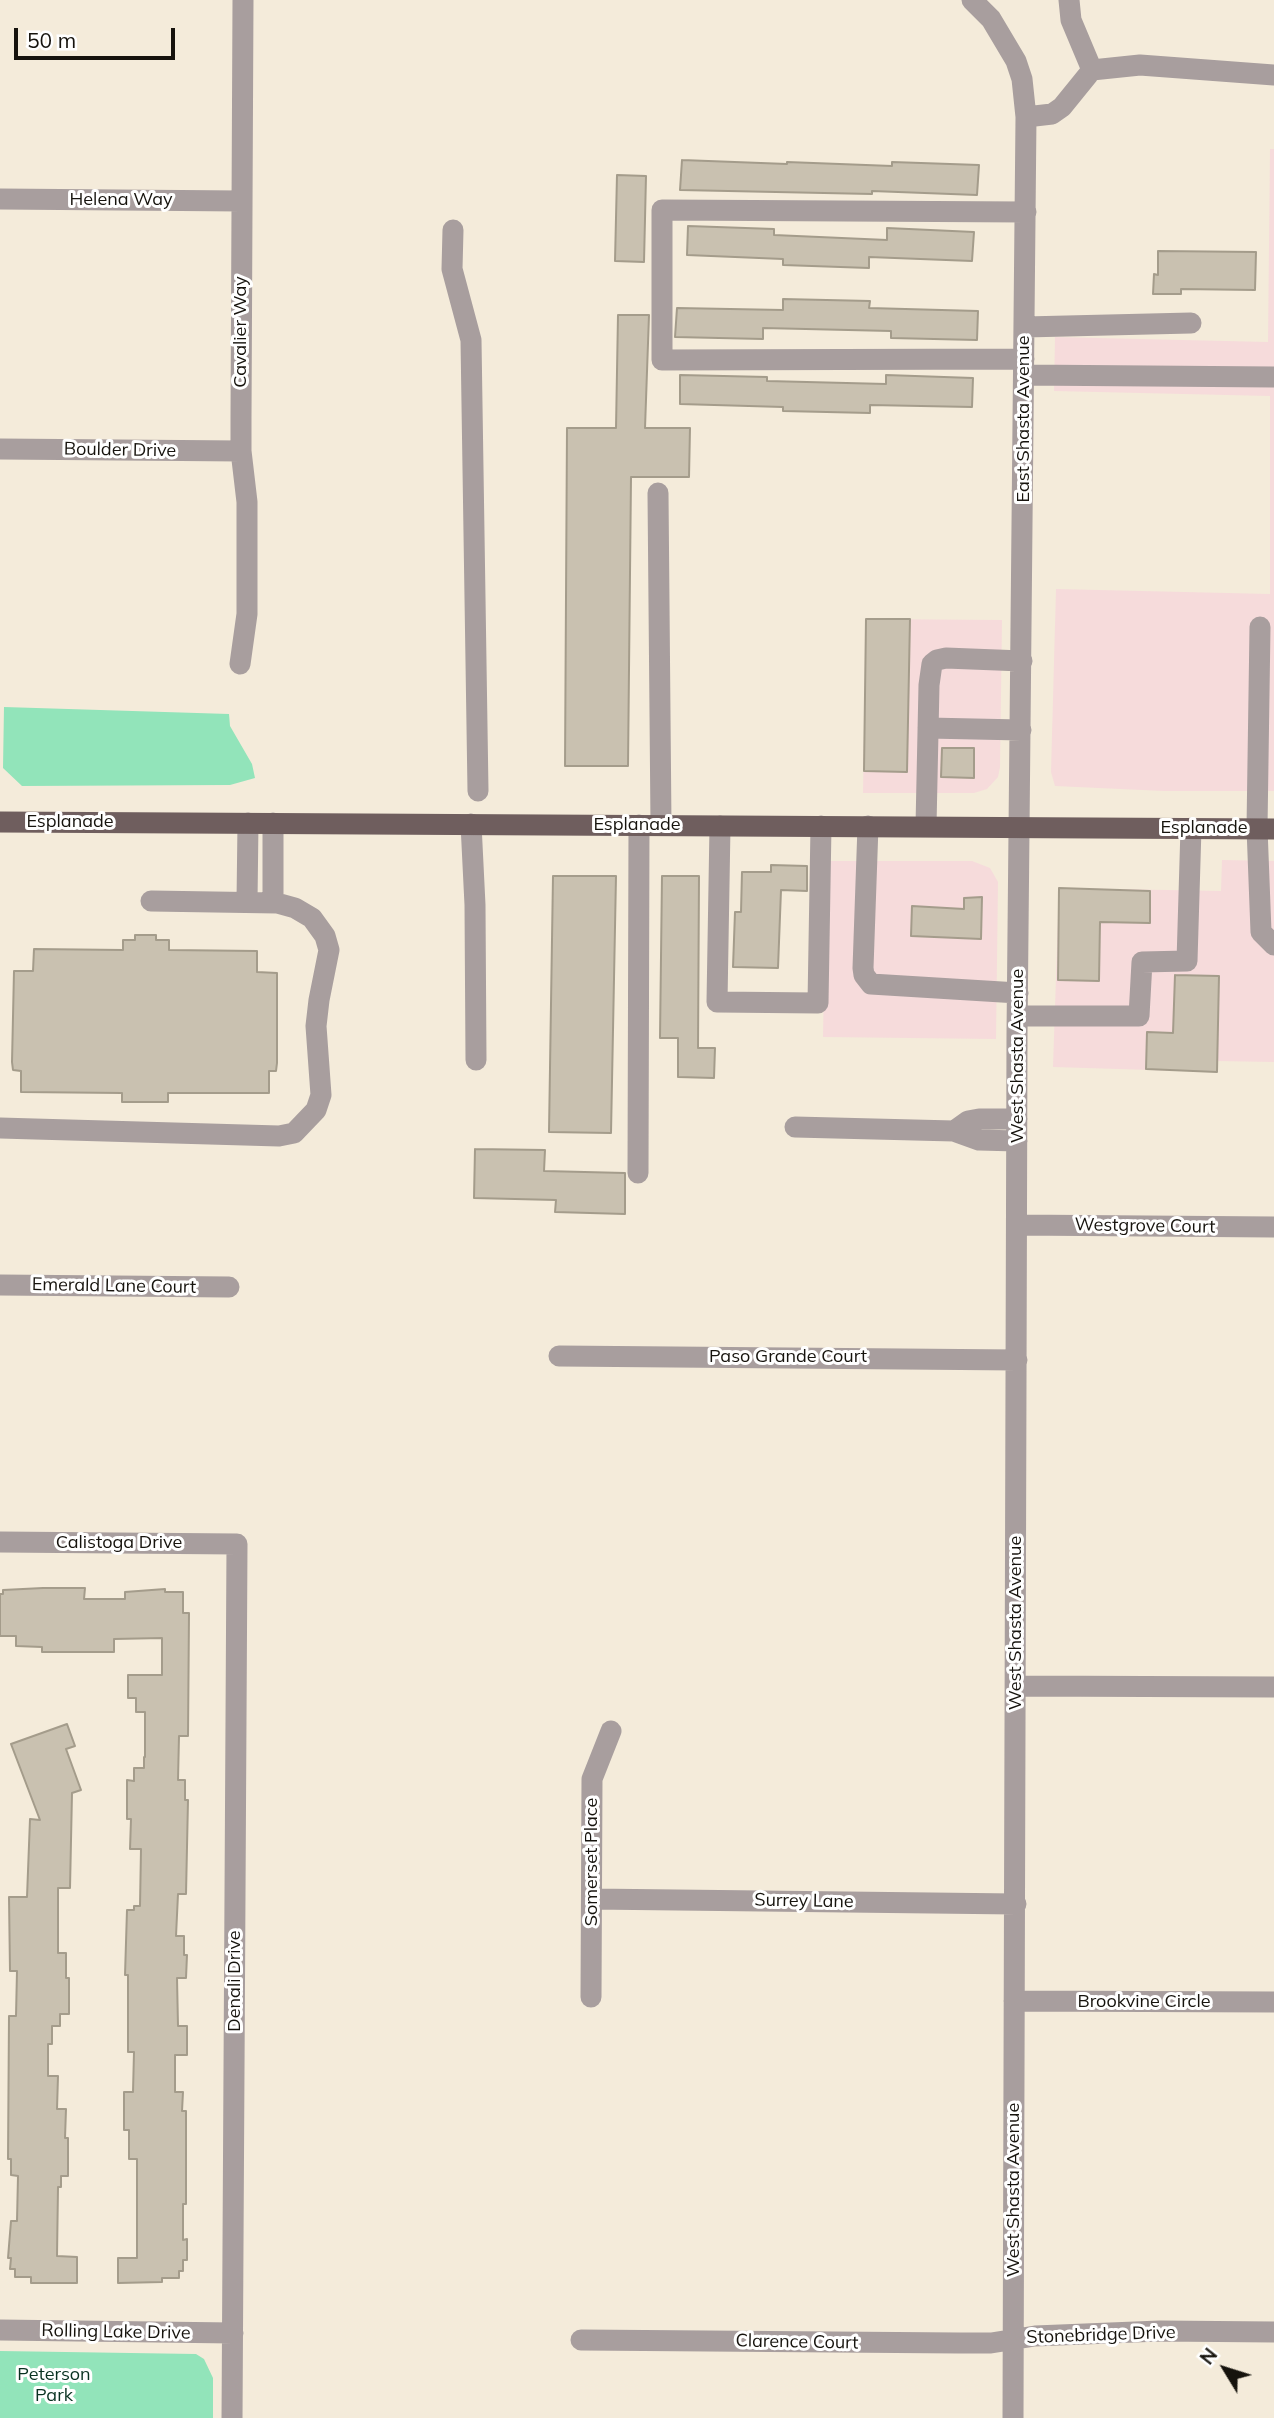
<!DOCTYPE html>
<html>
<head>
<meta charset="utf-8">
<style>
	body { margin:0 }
	#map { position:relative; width:1274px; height:2418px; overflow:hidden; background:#f4ebda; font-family:Mulish,sans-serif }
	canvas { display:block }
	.north { position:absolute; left:1190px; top:2334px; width:70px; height:70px; -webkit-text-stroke:5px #fff; paint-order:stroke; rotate:308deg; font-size:19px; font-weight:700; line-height:28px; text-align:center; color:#16130d }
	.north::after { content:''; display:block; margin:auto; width:24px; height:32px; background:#16130d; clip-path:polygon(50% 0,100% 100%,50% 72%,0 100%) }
	.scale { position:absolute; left:14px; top:28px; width:161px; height:32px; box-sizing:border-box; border:4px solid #16130d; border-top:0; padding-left:9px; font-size:21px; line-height:24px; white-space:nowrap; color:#16130d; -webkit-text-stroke:5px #fff; paint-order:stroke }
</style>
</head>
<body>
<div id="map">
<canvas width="1274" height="2418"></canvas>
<div class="north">N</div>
<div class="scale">50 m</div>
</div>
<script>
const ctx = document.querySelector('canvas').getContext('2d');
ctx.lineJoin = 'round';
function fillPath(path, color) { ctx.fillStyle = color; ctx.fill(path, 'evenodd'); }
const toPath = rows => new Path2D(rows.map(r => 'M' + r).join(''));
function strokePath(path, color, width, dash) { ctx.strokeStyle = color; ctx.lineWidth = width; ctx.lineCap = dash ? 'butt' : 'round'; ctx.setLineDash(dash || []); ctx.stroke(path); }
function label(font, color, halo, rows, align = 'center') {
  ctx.font = font + ' Mulish,sans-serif'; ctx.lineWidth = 6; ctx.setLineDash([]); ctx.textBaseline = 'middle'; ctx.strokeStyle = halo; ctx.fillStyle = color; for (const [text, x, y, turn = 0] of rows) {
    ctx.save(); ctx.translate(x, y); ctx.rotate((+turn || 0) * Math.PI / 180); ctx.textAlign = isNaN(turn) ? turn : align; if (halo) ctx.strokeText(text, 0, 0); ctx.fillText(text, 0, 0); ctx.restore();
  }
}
fillPath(toPath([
	[1270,149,1274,149,1274,791,1164,791,1055,786,1051,772,1056,589,1270,594,1270,396,1054,391,1055,337,1268,342],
	[866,619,1002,620,1000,767,998,777,987,789,974,793,863,793],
	[1222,860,1274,861,1274,1062,1217,1061,1217,1072,1053,1067,1059,888,1221,891],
	[826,861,972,861,990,868,998,882,996,1039,823,1037]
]), '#f6dbdb');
fillPath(toPath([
	[4,707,229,714,230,726,252,764,255,778,230,785,22,786,3,768],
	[0,2351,196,2354,204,2359,213,2378,213,2418,0,2418]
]), '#92e4ba');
const building = toPath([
	[682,160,787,164,787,162,892,166,892,162,979,165,977,195,872,191,872,194,680,190,682,160],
	[617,175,646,176,644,262,615,261,617,175],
	[688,226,774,229,774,235,887,240,887,228,974,232,972,261,869,257,869,268,783,265,783,259,687,255,688,226],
	[1158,251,1256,252,1255,290,1181,289,1181,294,1153,294,1154,274,1158,275,1158,251],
	[783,299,870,301,869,308,978,311,977,340,891,338,891,331,763,328,763,339,675,337,677,308,783,310,783,299],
	[618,315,649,315,645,428,690,428,689,477,631,477,628,766,565,766,567,428,616,428,618,315],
	[680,375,767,377,767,381,886,384,886,375,973,378,972,407,870,405,870,413,783,411,783,407,680,404,680,375],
	[866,619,910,619,907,772,864,771,866,619],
	[942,748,974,748,974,778,941,777,942,748],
	[771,865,807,866,807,891,781,890,778,968,733,967,735,912,741,912,742,872,771,872,771,865],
	[553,876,616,876,611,1133,549,1132,553,876],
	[662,876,699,876,698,1048,715,1048,714,1078,678,1077,678,1038,660,1038,662,876],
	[1059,888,1150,891,1150,923,1100,922,1099,981,1058,980,1059,888],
	[982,897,981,939,911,936,912,906,964,909,964,898,982,897],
	[135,935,156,935,156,940,169,940,169,950,257,951,257,972,277,973,277,1063,276,1071,269,1071,269,1093,168,1093,168,1102,122,1102,122,1093,21,1092,21,1071,13,1070,12,1062,14,971,33,971,34,949,123,950,123,940,135,940,135,935],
	[1175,975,1219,976,1217,1072,1146,1069,1147,1032,1173,1033,1175,975],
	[475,1149,545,1150,544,1171,625,1173,625,1214,555,1212,556,1200,474,1198,475,1149],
	[43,1588,85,1588,84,1599,125,1599,125,1592,165,1589,165,1592,183,1592,183,1613,189,1613,188,1736,179,1736,178,1780,185,1780,185,1800,188,1800,186,1894,178,1894,176,1936,184,1936,184,1955,187,1955,186,1978,177,1978,178,2026,187,2026,187,2055,175,2055,175,2092,183,2092,182,2111,186,2111,186,2204,183,2204,183,2240,187,2239,187,2260,183,2260,183,2271,179,2271,179,2278,162,2278,162,2282,118,2283,118,2258,137,2258,137,2159,129,2159,129,2130,124,2130,124,2092,133,2092,134,2052,128,2052,128,1975,125,1975,127,1910,134,1910,134,1906,140,1906,141,1849,130,1849,131,1819,127,1819,127,1780,134,1781,134,1768,144,1768,144,1757,145,1757,145,1712,136,1712,136,1698,128,1698,128,1675,162,1675,162,1638,114,1639,114,1652,42,1652,42,1647,16,1646,16,1636,0,1636,0,1594,3,1594,3,1590,43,1588],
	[67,1724,75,1746,66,1749,81,1790,72,1793,70,1888,58,1888,58,1953,66,1953,66,1978,69,1978,69,2014,60,2014,60,2026,52,2026,52,2044,48,2044,48,2076,58,2076,57,2109,66,2109,65,2138,68,2138,68,2176,61,2176,61,2187,58,2187,57,2256,77,2257,77,2283,31,2283,31,2277,15,2277,15,2269,10,2269,11,2258,8,2258,11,2221,17,2221,18,2176,11,2175,11,2159,8,2159,9,2016,16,2016,17,1971,10,1971,9,1897,27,1897,30,1819,40,1820,11,1744,67,1724]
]);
fillPath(building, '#c9c1b0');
strokePath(building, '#a49c8b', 2);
strokePath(toPath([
	[972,0,991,19,1016,61,1022,79,1026,117,1017,1034,1013,2418],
	[1069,0,1071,20,1092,70],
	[1026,117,1052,114,1062,107,1092,70,1140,65,1274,75],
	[0,199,241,201],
	[453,230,452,269,471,340,478,791],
	[1025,327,1191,323],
	[1024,359,662,360,662,210,1026,212],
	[1024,375,1274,377],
	[0,449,241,451],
	[658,493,661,825],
	[1260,627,1257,828,1261,932,1274,945],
	[240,664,247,614,247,502,241,451,241,418,243,0],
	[928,728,1021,730],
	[471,824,475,905,476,1060],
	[720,826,717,1002,818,1003,821,826],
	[868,826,863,968,864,975,871,984,1018,993],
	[926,826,929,685,932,664,937,660,946,658,1022,661],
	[247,902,248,823],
	[273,902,273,823],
	[1018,1016,1139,1016,1142,962,1187,961,1191,828],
	[795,1127,954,1131],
	[0,1128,279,1136,294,1133,316,1110,321,1095,316,1026,319,1000,329,950,325,936,312,918,295,908,277,903,151,901],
	[1017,1141,979,1140,954,1131,968,1121,979,1119,1017,1119],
	[638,1173,639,825],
	[1017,1225,1274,1227],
	[0,1285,229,1287],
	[559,1356,1017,1360],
	[0,1542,237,1544,232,2418],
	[1016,1686,1274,1687],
	[592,1899,1016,1904],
	[591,1997,592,1779,611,1731],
	[1014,2001,1274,2002],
	[0,2330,233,2333],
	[581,2340,959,2343,991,2343,1035,2336,1160,2331,1274,2332]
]), '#a89e9e', 21);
strokePath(toPath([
	[0,822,1274,829]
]), '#6f5e5e', 21);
label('18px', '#16130d', '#fff', [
	["Helena Way",121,200],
	["Cavalier Way",241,332,-90],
	["East Shasta Avenue",1024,419,-90],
	["Boulder Drive",120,450,1],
	["Esplanade",70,822],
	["Esplanade",637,825],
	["Esplanade",1204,828],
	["West Shasta Avenue",1018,1056,-90],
	["Westgrove Court",1145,1226,1],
	["Emerald Lane Court",114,1286,1],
	["Paso Grande Court",788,1357],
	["Calistoga Drive",119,1543],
	["West Shasta Avenue",1016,1623,-90],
	["Somerset Place",592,1862,-90],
	["Surrey Lane",804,1901,1],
	["Denali Drive",235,1981,-90],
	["Brookvine Circle",1144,2002],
	["West Shasta Avenue",1014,2190,-90],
	["Rolling Lake Drive",116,2332,1],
	["Stonebridge Drive",1101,2335,-2],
	["Clarence Court",797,2342,1]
]);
label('18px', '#093221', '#fff', [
	["Peterson",54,2375],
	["Park",54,2396]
]);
</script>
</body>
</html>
